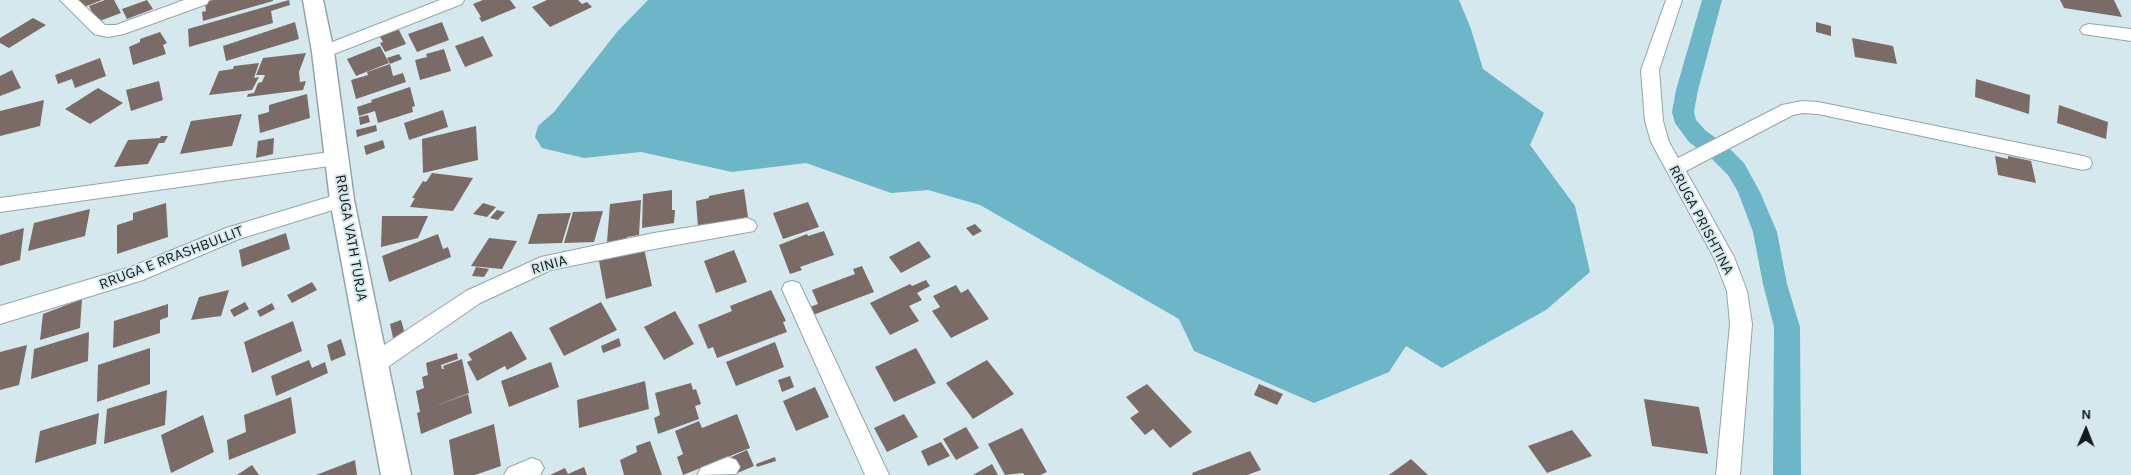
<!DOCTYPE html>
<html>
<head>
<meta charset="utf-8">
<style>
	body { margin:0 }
	#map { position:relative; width:2131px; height:475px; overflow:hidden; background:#d5e8ed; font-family:Karla,sans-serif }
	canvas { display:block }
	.north { position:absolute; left:2061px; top:405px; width:50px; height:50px; -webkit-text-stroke:4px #d5e8ed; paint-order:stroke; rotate:1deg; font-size:14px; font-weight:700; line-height:20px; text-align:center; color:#141a1c }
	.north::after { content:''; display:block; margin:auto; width:18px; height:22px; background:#141a1c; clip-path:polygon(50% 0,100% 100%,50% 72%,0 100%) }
</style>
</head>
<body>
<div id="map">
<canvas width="2131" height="475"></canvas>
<div class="north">N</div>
</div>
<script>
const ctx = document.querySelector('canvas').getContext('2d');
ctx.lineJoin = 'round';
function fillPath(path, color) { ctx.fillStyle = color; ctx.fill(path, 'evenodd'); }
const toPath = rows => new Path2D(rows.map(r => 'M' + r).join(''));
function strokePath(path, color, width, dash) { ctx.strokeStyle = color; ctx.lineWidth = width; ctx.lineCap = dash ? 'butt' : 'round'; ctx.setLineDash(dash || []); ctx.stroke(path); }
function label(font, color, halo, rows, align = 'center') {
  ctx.font = font + ' Karla,sans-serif'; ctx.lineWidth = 4; ctx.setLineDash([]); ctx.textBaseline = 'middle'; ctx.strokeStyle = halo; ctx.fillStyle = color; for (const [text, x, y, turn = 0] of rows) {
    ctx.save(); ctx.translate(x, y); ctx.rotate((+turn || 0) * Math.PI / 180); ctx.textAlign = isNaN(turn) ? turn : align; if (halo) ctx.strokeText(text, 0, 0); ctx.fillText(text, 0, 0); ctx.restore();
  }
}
fillPath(toPath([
	[648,0,1459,0,1471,29,1483,69,1544,113,1530,145,1575,206,1590,272,1546,310,1442,368,1406,346,1389,372,1314,403,1194,351,1179,319,980,205,928,190,891,193,806,163,732,172,641,152,584,158,542,148,535,137,538,126,554,112,617,32]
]), '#6db6c8');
fillPath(toPath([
	[1702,0,1722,0,1698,90,1694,112,1696,120,1705,130,1728,147,1744,163,1760,192,1777,232,1787,284,1800,327,1801,475,1773,475,1774,327,1763,284,1753,232,1738,192,1728,175,1712,159,1689,142,1675,123,1672,112,1676,90,1702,0]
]), '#6db6c8');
fillPath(toPath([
	[80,0,102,0,79,9,76,2],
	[105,0,114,0,121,13,97,22,89,6],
	[147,0,153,9,127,19,122,9],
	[213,0,273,0,273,1,203,21,202,12,206,11,205,2],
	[289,0,290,5,271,11,273,23,189,47,188,29],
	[483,0,510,0,516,8,482,22,479,18,481,17,473,4],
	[547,0,578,0,582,4,587,2,592,7,550,27,532,7],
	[2060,0,2114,0,2122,17,2064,8],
	[33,18,46,25,9,48,0,43,0,38],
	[295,22,299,39,226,61,223,46],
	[442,22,449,40,417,52,408,34],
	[1816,22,1831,26,1831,36,1816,32],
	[398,28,406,44,385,52,380,43,383,42,379,35],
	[160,32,167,43,163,45,166,54,133,65,129,47,140,42,140,39],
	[483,36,493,56,465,67,455,46],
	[1852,38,1893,46,1897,64,1855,57],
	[380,46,389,63,356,76,347,59],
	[444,49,451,71,420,80,415,60,427,57,426,54],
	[306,53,299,72,300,82,306,81,303,90,247,97,248,94,254,93,258,83,262,82,265,75,256,75,263,58],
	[399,54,402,59,390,64,387,58],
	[100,58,106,76,75,88,72,79,58,84,55,75],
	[259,63,254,78,259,77,252,90,209,95,219,71,233,69,234,66],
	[390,64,393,76,403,73,406,82,356,99,351,80,368,75,367,72],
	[12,70,21,88,0,96,0,76],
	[1976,79,2030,95,2029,114,1975,97],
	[159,81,163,100,131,111,126,90],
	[410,87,415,106,412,107,413,112,378,123,375,111,359,116,357,107,372,102,371,100],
	[98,88,123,103,90,124,65,109],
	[307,94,310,118,260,133,258,115,269,112,269,105],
	[44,100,40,126,0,136,0,111],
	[2059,105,2108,122,2106,139,2057,123],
	[443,110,448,127,409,140,404,123],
	[242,114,232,146,180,154,191,121],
	[368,115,370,122,360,125,359,117],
	[376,125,377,131,357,137,356,130],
	[476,126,478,160,423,173,422,139],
	[161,136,168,136,164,143,159,143,148,164,114,167,128,140,160,138],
	[274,138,273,154,256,158,258,141],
	[383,140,385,148,366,155,364,146],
	[1995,156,2008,159,2008,156,2031,161,2036,183,1998,175],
	[432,173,473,178,453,211,410,207,415,198,412,198,423,181,426,182],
	[744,189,748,217,698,227,696,201,709,198,709,196],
	[672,190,672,210,675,210,674,223,642,228,643,194],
	[641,200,639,235,627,237,627,239,607,242,610,204],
	[808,202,819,227,783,239,773,213],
	[166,203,168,237,117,254,117,225,133,220,133,213],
	[483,203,496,207,487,217,473,214],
	[90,209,85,236,28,251,34,223],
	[497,210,505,212,498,220,490,218],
	[603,211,594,242,564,243,573,212],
	[571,213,562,243,528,244,538,214],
	[382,216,428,216,418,238,381,247],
	[975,224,982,231,973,236,966,228],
	[24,228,20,260,0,266,0,235],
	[824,231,834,255,800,267,802,270,790,274,779,245,807,234,808,236],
	[286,233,290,249,242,267,239,250],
	[438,234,443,249,448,247,451,257,389,282,382,256],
	[489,238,517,241,502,269,471,266],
	[919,241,931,257,901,273,889,257],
	[644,248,652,286,606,299,599,261],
	[734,250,747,282,716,293,704,261],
	[862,266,874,292,813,315,810,307,818,304,812,290,855,274,853,269],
	[476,267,489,269,484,277,472,276],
	[926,280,930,286,917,293,922,300,909,306,919,321,890,335,870,303,910,284,912,286],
	[312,282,317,290,292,303,287,295],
	[956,285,961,293,968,289,989,319,951,338,932,311,940,307,933,296],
	[229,290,221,316,191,320,199,297],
	[771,290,786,321,783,322,787,332,717,358,713,347,708,349,698,325,732,311,730,306],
	[82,299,80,328,40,340,43,314],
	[245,302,249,309,234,317,230,310],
	[601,302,617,330,564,356,549,328],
	[272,303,275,309,260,317,257,311],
	[168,304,168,317,160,320,160,333,113,348,114,321],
	[675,311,694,344,664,360,644,327],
	[401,320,405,334,393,338,390,324],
	[293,321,302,351,252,373,244,342],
	[511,331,527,359,507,370,505,366,477,381,467,362,472,360,468,354],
	[89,332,88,361,31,379,34,349],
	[619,338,621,346,603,353,601,346],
	[341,339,346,355,331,361,327,345],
	[775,342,784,367,736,386,726,362],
	[27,345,19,385,0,390,0,352],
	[150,348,150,384,97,402,98,365],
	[916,348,936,383,894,402,875,367],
	[457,353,458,359,441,365,442,369,444,369,443,366,462,359,469,393,433,407,468,394,472,413,421,434,417,413,420,412,416,391,424,388,422,377,428,375,426,363],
	[309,360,312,368,325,362,328,373,276,396,271,376],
	[987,360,1014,394,973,419,946,383],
	[551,362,559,387,509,407,501,381],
	[790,376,794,387,782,392,778,380],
	[645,381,649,409,579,428,577,400],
	[691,383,693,390,696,389,701,404,695,406,699,419,658,434,654,418,660,415,655,393],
	[1147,384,1192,432,1170,448,1153,429,1145,435,1130,418,1139,412,1126,397],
	[1259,384,1283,394,1277,405,1254,395],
	[815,387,829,417,796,431,783,401],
	[167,390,165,425,104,444,107,409],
	[291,397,296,433,229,460,227,440,246,432,244,415],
	[1644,399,1699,407,1708,454,1652,446],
	[99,413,96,444,35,463,40,431],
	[737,414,750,448,683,475,677,457,683,454,675,431,699,421,702,428],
	[904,414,918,437,887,452,874,428],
	[203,415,214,452,171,473,161,435],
	[494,424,501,466,475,475,454,475,449,440],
	[966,427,979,448,956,460,943,439],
	[1022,428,1047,472,1040,475,1024,475,1023,473,1005,475,988,444],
	[1572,430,1592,456,1547,473,1528,446],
	[650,441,662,475,624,475,620,460,637,452,636,446],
	[941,442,950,456,928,466,921,451],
	[747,450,754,466,735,474,729,458],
	[1250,451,1261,470,1247,475,1193,475,1192,473],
	[775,457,776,461,757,467,756,464],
	[1411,459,1428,475,1389,475],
	[355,460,357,475,316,475],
	[992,464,998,475,973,475],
	[252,465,259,475,237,475],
	[584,467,587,475,550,475,565,468,568,474]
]), '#7b6b67');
const minor = toPath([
	[60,0,78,0,105,25,116,25,184,0,209,0,207,4,124,34,108,37,94,34,60,0],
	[440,0,464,0,462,4,329,56,323,58,317,56,314,52,317,48,440,0],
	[1666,0,1682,0,1659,70,1663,121,1669,142,1678,158,1782,105,1802,101,1818,102,2083,156,2090,158,2092,163,2090,168,2083,170,1818,114,1802,113,1793,115,1686,171,1734,257,1747,291,1752,324,1740,475,1716,475,1730,324,1727,291,1714,258,1651,142,1645,121,1641,70,1666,0],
	[2089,24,2131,29,2131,41,2083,34,2080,30,2083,26,2089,24],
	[337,151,344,153,346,158,344,163,337,165,0,212,0,198,337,151],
	[342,193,349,195,352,200,349,205,239,239,143,280,0,324,0,306,131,267,226,228,342,193],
	[747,218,754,221,757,226,754,231,654,249,551,270,480,303,382,371,374,373,366,371,363,364,366,357,466,291,541,257,654,233,747,218],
	[792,281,799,283,802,289,889,475,865,475,782,289,785,283,792,281],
	[728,457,736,460,740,467,736,474,697,475,701,468,728,457],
	[532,458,540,461,544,468,540,475,504,475,508,468,532,458]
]);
const tertiary = toPath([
	[303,0,323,0,334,52,354,200,411,475,381,475,330,200,312,52,303,0]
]);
strokePath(minor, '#94a5aa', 2);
strokePath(tertiary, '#94a5aa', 3);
fillPath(minor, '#fff');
fillPath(tertiary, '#fff');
label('15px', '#141a1c', '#d5e8ed', [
	["RRUGA PRISHTINA",1701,220,62],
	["RRUGA VATH TURJA",351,238,80],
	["RRUGA E RRASHBULLIT",171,258,-21],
	["RINIA",549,265,-16]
]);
</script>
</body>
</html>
